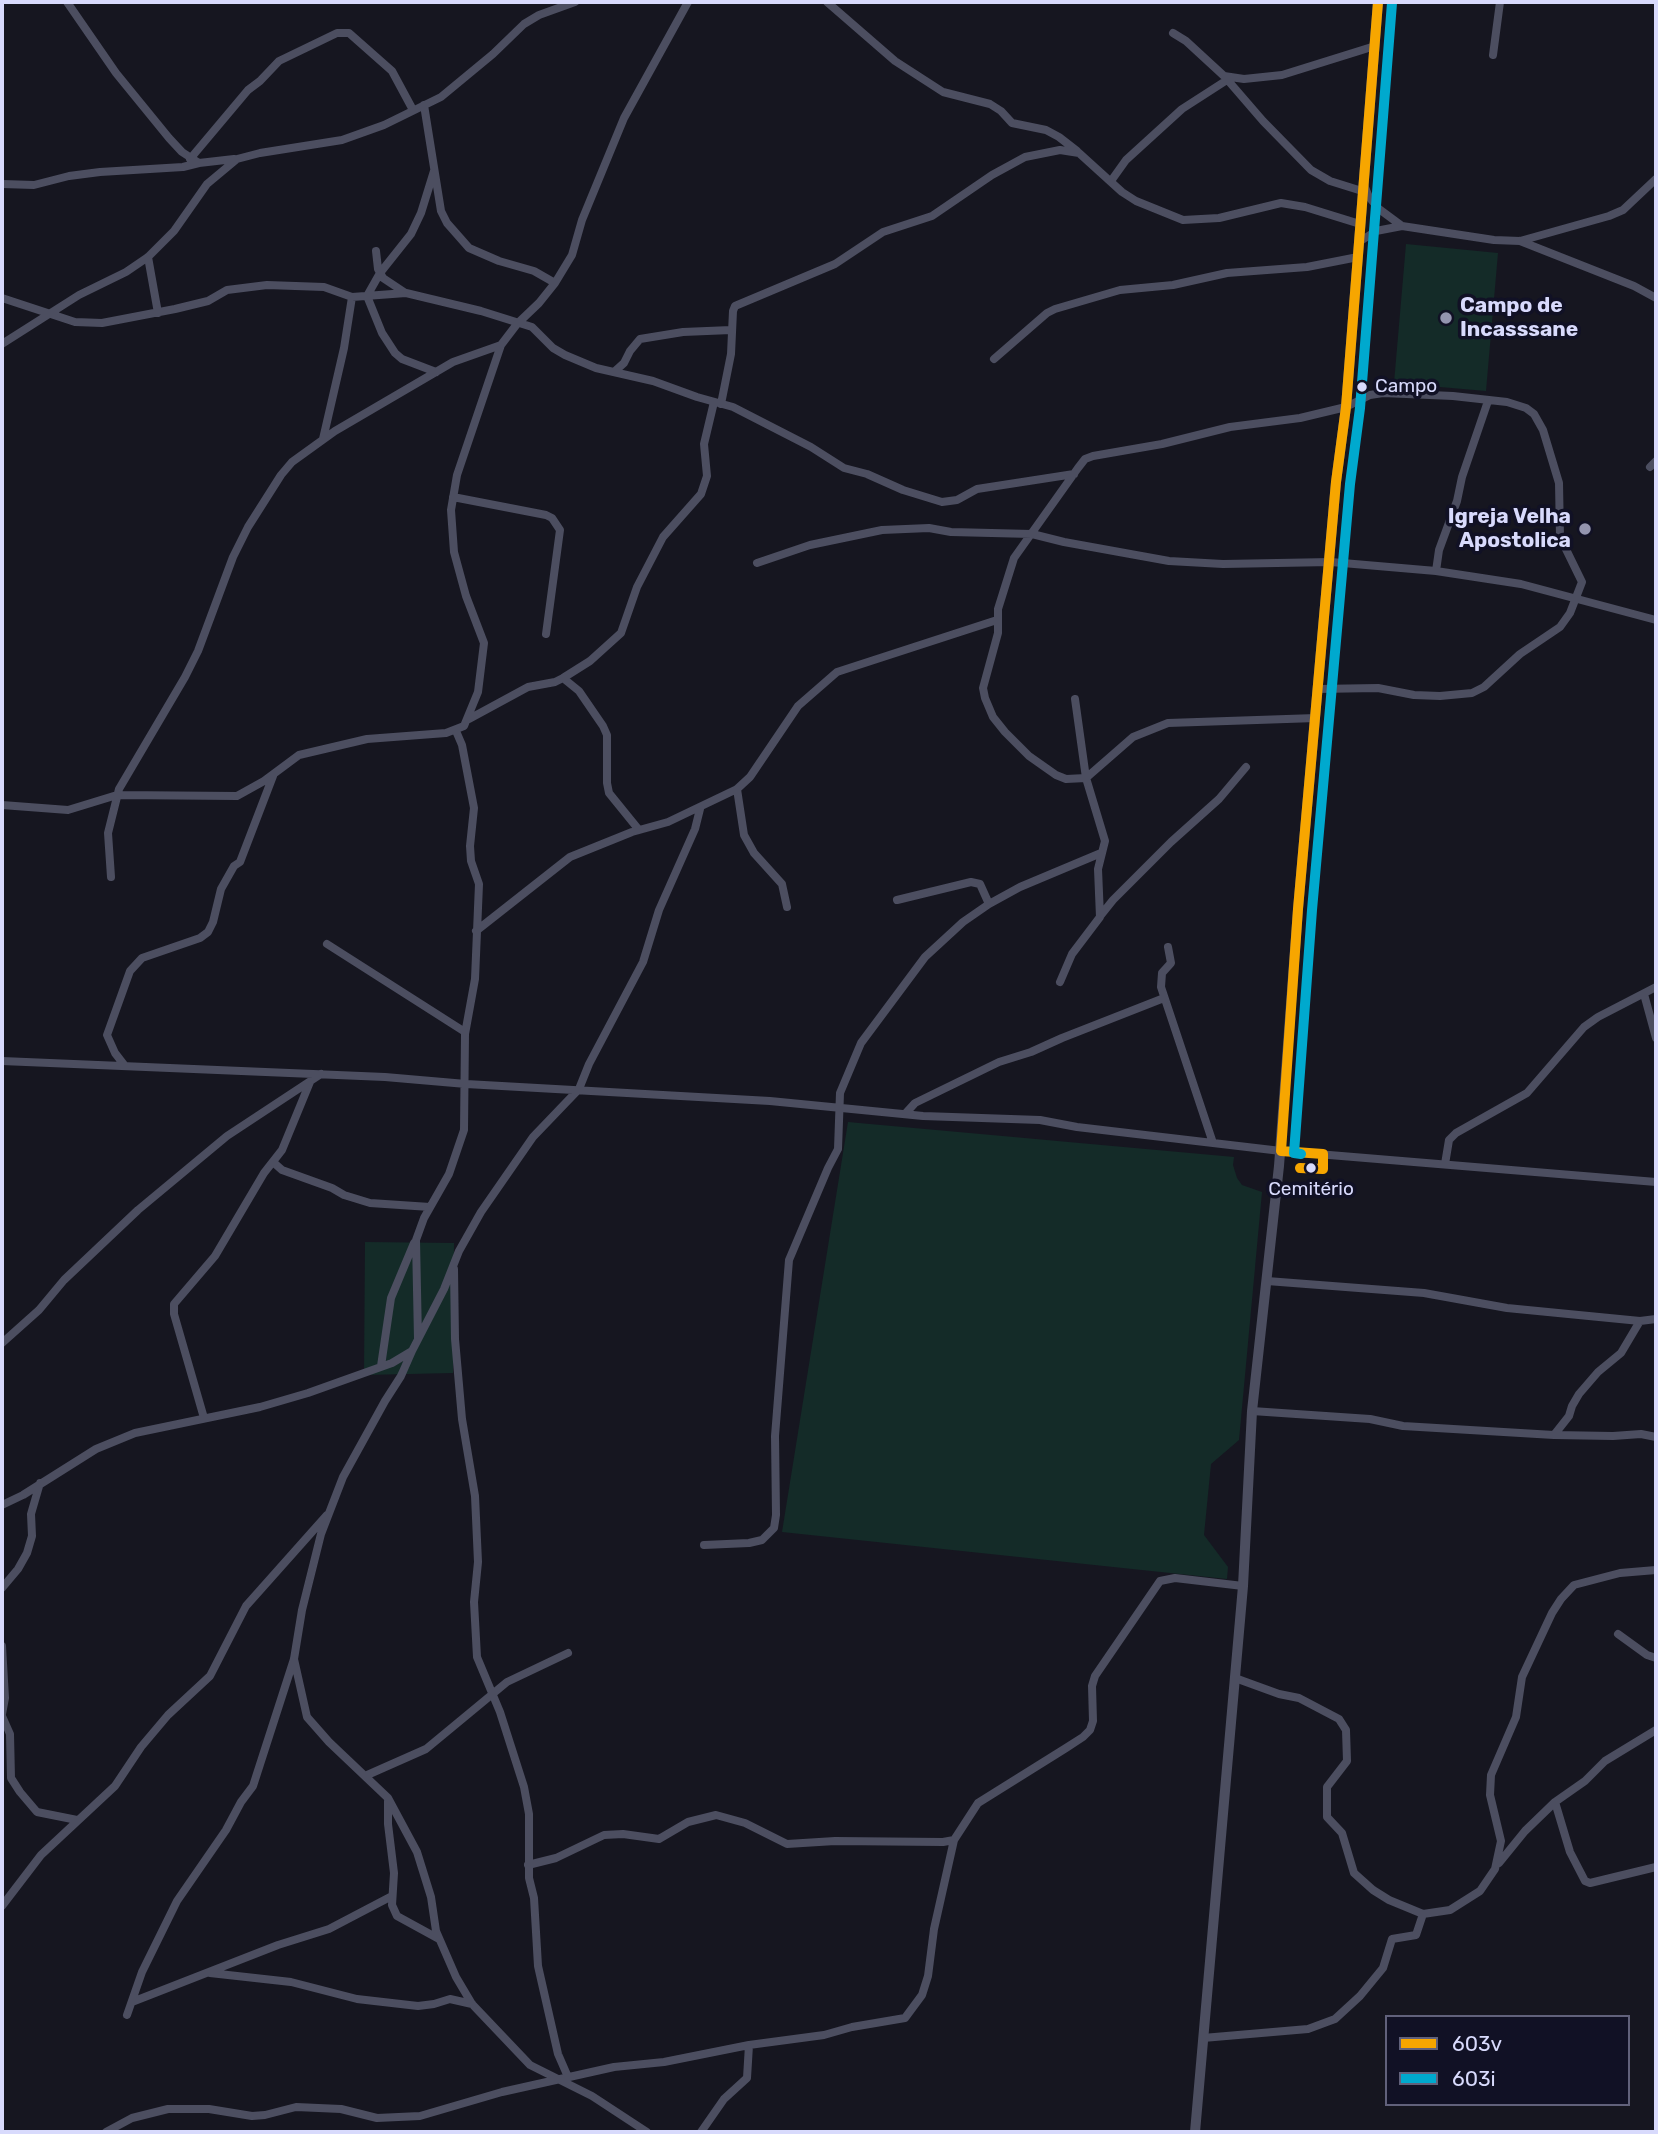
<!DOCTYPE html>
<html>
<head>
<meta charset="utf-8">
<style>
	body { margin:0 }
	#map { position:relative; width:1658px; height:2134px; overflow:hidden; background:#161620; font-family:Rubik,sans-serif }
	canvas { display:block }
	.frame { position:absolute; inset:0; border:4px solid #d8dafc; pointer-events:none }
	.legend { position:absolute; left:1385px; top:2015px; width:245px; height:91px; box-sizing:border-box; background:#111125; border:2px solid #61617b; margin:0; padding:9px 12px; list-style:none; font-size:21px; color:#d8dafc }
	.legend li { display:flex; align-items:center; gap:14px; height:35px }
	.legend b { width:35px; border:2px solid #61617b }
</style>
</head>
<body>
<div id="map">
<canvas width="1658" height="2134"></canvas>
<div class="frame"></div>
<ul class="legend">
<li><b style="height:9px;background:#f7a600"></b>603v</li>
<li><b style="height:9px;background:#00a9ce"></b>603i</li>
</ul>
</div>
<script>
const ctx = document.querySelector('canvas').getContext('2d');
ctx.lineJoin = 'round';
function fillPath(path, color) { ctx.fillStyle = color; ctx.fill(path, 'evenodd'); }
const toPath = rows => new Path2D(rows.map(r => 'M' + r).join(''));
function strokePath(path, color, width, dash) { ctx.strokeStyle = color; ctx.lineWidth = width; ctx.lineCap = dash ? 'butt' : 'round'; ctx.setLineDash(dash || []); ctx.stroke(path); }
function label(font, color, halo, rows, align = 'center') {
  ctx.font = font + ' Rubik,sans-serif'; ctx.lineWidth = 7; ctx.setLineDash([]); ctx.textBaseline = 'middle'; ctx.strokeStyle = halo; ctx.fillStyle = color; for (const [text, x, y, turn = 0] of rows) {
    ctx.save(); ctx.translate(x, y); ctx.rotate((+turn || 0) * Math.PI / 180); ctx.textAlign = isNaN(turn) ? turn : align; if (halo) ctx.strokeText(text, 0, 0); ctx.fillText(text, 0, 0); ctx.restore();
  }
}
fillPath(toPath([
	[1406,244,1498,253,1486,391,1394,383],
	[848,1122,1234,1157,1233,1165,1237,1178,1242,1185,1262,1192,1239,1440,1211,1464,1204,1535,1228,1567,1227,1579,782,1532],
	[365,1242,454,1243,453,1373,364,1375]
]), '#142b28');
strokePath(toPath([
	[67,2,116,73,169,138,182,152,199,163,234,159],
	[827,2,895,61,943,92,990,104,1001,111,1012,123,1046,130,1059,137,1077,151],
	[1173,33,1186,41,1224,76,1244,79,1282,75,1375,46],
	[1493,55,1500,2],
	[1225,77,1263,121,1311,170,1330,181,1362,191],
	[424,105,441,211,447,223,469,248,499,261,534,271,555,283],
	[190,159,248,90,260,81,279,61,337,33,349,33,392,71,413,110],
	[434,171,421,213,411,234,380,273,367,296,382,333,395,353,402,359,436,372],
	[1111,181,1126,160,1182,109,1227,80],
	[2,184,34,185,69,176,100,172,183,167,199,163],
	[1364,185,1369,197,1379,209,1402,226],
	[1520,241,1634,286,1656,298],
	[1359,242,1376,231,1402,226,1494,240,1520,241,1609,216,1623,210,1656,179],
	[376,251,378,269,383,278,404,292],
	[148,257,158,313],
	[2,298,75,322,102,323,175,309,208,301,227,290,267,285,324,287,352,297,406,293,481,311,532,327,553,348,565,355,596,368,653,381,697,397,733,407,811,447,844,468,867,474,903,490,942,502,957,500,977,489,1074,474],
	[2,344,79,295,126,272,148,257,174,231,207,184,237,159,260,153,342,140,384,125,441,97,493,54,524,24,539,15,575,2],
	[994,359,1047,313,1055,309,1120,290,1173,285,1227,273,1307,267,1358,257],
	[614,372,624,363,630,351,640,339,683,332,731,330],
	[721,404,731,354,733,311,735,306,835,264,883,232,932,216,992,175,1025,157,1060,150,1079,153,1122,192,1136,201,1183,220,1219,218,1281,203,1305,207,1360,224],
	[323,439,344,348,352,297],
	[1650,467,1656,461],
	[453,497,546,515,552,518,560,530,546,634],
	[757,563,810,545,882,530,929,528,951,532,1032,534,1064,542,1169,561,1223,564,1331,562,1436,571,1521,584,1656,620],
	[1436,571,1439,550,1457,501,1462,477,1488,401],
	[563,678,579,691,603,726,607,735,607,783,609,793,639,830],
	[1316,718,1168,723,1133,737,1086,778,1066,779,1056,775,1029,756,1005,732,993,717,985,698,983,688,998,633,998,609,1014,558,1078,468,1085,459,1093,456,1162,444,1230,427,1300,418,1346,407,1370,395,1383,393,1453,396,1507,402,1526,408,1534,414,1543,430,1559,483,1560,537,1582,582,1570,613,1560,627,1520,654,1484,687,1472,693,1440,696,1414,695,1378,688,1317,689],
	[469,719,528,687,555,682,563,678,590,661,621,633,637,587,663,537,701,494,707,476,704,444,714,402],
	[737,789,744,835,754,853,782,884,787,907],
	[2,805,68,810,117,795,237,796,264,781,299,755,367,739,446,733,464,726,478,692,484,643,466,596,454,552,451,510,457,475,501,345,517,324,539,303,555,283,572,255,582,220,624,118,688,2],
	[111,877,108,833,119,789,185,677,198,651,233,557,248,527,281,475,292,462,335,431,453,362,501,345],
	[897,900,971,882,980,884,989,904],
	[1101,915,1113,900,1171,842,1219,799,1246,767],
	[476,931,570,857,632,832,668,822,737,789,750,777,798,706,837,672,997,620],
	[327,944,465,1032],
	[1168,947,1171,963,1162,973,1161,987,1213,1143],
	[1060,982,1072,954,1100,917,1098,869,1105,841,1086,778,1075,699],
	[1644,994,1656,1038],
	[2,1061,385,1077,466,1084,770,1101,923,1116,1040,1120,1077,1127,1281,1151,1656,1182],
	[125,1066,115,1053,107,1035,130,971,142,958,200,938,208,932,213,922,221,889,234,866,240,862,273,776],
	[905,1114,915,1103,999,1062,1031,1052,1062,1038,1164,998],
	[273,1162,282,1170,332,1188,344,1195,370,1203,430,1207],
	[1445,1164,1449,1140,1456,1133,1527,1093,1584,1027,1598,1017,1656,987],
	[454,1269,455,1339,462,1419,475,1496,478,1562,474,1602,477,1657,500,1712,524,1787,529,1814,529,1878,534,1898,538,1966,558,2054,568,2077],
	[1267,1281,1424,1293,1507,1308,1640,1321],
	[418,1339,416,1240,424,1218,449,1174,464,1130,465,1034,475,979,479,884,471,861,470,846,474,808,462,745,456,731],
	[2,1343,39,1310,64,1280,138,1210,227,1136,321,1074],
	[381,1366,391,1298,414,1243],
	[1252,1411,1370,1419,1403,1426,1554,1435,1569,1416,1572,1406,1579,1394,1598,1372,1621,1353,1640,1321,1656,1319],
	[204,1418,174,1314,174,1304,215,1256,264,1173,282,1150,310,1082],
	[1554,1435,1613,1436,1641,1434,1656,1437],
	[2,1505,23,1495,96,1449,135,1433,260,1407,308,1393,392,1363,412,1351,444,1289,459,1251,481,1212,533,1137,579,1089,589,1064,643,962,659,910,695,829,700,809],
	[704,1545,749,1543,762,1540,774,1528,776,1515,775,1436,789,1260,828,1168,838,1149,840,1093,861,1043,925,957,963,922,989,904,1020,887,1101,853],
	[2,1588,18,1569,27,1553,32,1536,31,1514,40,1483],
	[1618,1634,1647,1655,1656,1658],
	[2,1646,5,1698,2,1714],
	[294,1659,307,1717,329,1742,388,1798,417,1852,431,1897,436,1931,456,1977,472,2004,530,2065,592,2096,647,2132],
	[1235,1678,1279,1694,1299,1698,1339,1719,1346,1730,1347,1761,1327,1787,1327,1817,1342,1833,1354,1873,1373,1890,1389,1900,1423,1914,1450,1910,1480,1891,1495,1869,1501,1841,1490,1795,1491,1775,1516,1717,1522,1677,1552,1613,1561,1599,1574,1585,1620,1573,1656,1570],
	[2,1716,10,1734,11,1778,20,1792,37,1812,77,1820],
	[365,1776,426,1749,507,1682,568,1653],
	[388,1801,388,1824,394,1873,392,1905,397,1916,439,1939],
	[1555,1802,1570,1852,1585,1881,1590,1883,1656,1867],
	[1499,1863,1525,1831,1555,1802,1585,1781,1605,1761,1656,1730],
	[528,1865,556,1858,604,1835,623,1834,659,1839,688,1822,716,1815,745,1823,787,1844,835,1841,943,1842,954,1840],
	[2,1906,41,1855,115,1786,141,1747,168,1715,210,1676,246,1606,327,1515],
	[210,1973,291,1982,357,1999,418,2006,434,2004,450,1999,472,2004],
	[132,2002,278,1945,329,1929,392,1896],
	[127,2015,142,1972,177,1901,226,1830,241,1802,253,1786,294,1659,302,1610,321,1534,343,1477,385,1401,401,1376,412,1351],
	[1203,2038,1308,2029,1335,2019,1360,1996,1383,1968,1392,1939,1416,1935,1423,1914],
	[106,2132,132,2118,168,2109,209,2109,252,2116,265,2115,296,2107,341,2109,377,2118,420,2116,502,2092,614,2067,664,2062,749,2045,824,2035,852,2027,905,2018,922,1995,928,1976,934,1929,954,1840,978,1803,1066,1748,1083,1737,1090,1730,1093,1721,1092,1686,1095,1676,1160,1581,1175,1578,1243,1586],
	[701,2132,724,2099,747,2078,749,2045]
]), '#4c4e60', 8);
strokePath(toPath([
	[1195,2132,1243,1586,1252,1411,1279,1166,1298,909,1336,482,1346,407,1378,2]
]), '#4c4e60', 10);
strokePath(toPath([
	[1300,1168,1323,1169,1323,1154,1281,1151,1298,909,1336,482,1346,407,1378,2]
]), '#f7a600', 10);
strokePath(toPath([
	[1301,1154,1294,1153,1312,910,1350,484,1360,408,1392,3]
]), '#00a9ce', 10);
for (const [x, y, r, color] of [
	[1446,318,7,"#9495af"],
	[1362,387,6,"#d8dafc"],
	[1585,529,7,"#9495af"],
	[1311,1168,6,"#d8dafc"]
]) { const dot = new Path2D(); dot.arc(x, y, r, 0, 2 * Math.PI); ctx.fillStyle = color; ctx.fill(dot); strokePath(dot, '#111125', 2.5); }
label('19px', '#d8dafc', '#111125', [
	["Campo",1375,387],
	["Cemitério",1311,1190,"center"]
], 'left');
label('bold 21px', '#d8dafc', '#111125', [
	["Campo de",1460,306],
	["Incasssane",1460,330],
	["Igreja Velha",1571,517,"right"],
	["Apostolica",1571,541,"right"]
], 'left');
</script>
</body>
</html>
